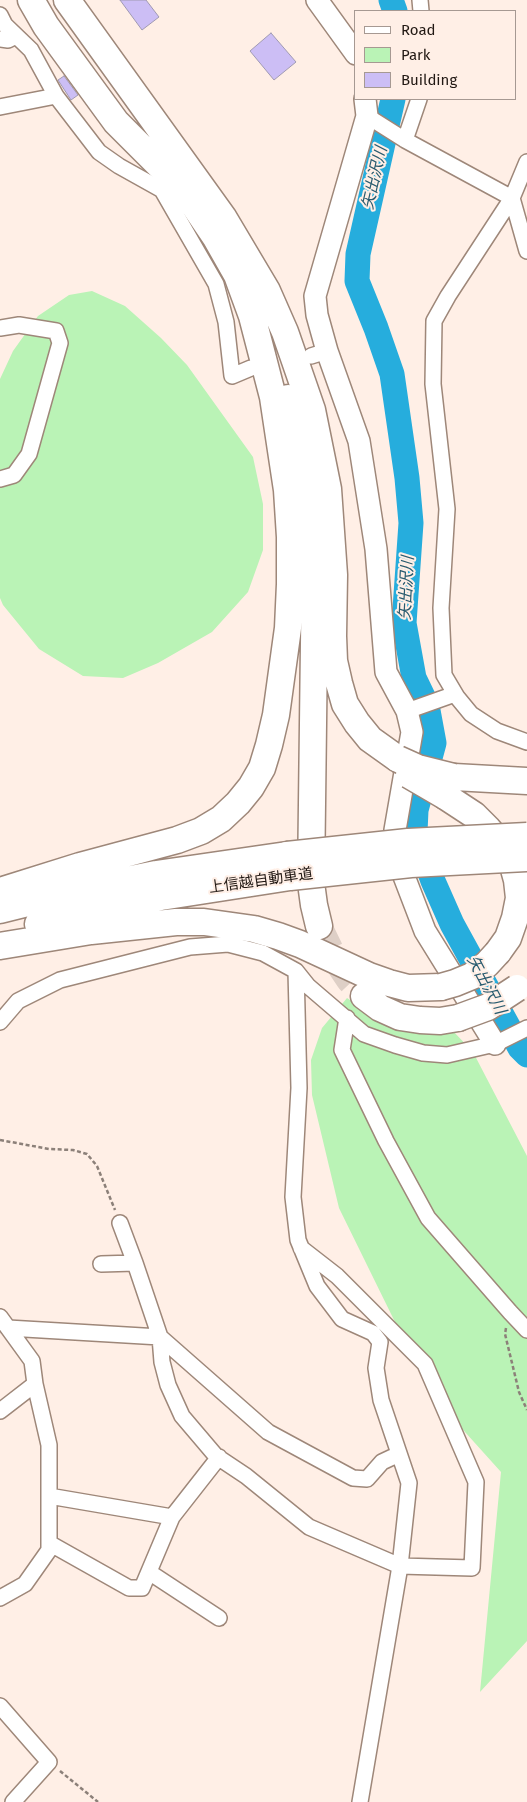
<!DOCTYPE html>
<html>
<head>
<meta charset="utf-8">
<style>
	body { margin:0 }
	#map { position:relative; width:527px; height:1802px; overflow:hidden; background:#ffefe6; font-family:"Fira Sans",sans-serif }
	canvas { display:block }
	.legend { position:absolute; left:354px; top:10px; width:162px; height:90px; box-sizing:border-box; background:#ffefe6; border:1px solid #a69992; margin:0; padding:6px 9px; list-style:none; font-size:15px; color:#211813 }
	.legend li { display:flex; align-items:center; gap:10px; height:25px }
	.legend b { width:25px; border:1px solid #a69992 }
</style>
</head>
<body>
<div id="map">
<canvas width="527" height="1802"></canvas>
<ul class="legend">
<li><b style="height:6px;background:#fff"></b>Road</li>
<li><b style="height:14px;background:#baf3b6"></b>Park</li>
<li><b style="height:14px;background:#ccbef5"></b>Building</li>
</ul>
</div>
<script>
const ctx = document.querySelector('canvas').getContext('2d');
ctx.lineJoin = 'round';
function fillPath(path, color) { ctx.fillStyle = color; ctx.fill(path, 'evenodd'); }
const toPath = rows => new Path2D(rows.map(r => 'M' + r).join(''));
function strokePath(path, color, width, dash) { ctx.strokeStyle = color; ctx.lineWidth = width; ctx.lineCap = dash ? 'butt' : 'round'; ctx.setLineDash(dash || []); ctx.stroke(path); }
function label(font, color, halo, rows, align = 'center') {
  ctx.font = font + ' "Fira Sans","Noto Sans JP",sans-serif'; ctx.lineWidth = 4; ctx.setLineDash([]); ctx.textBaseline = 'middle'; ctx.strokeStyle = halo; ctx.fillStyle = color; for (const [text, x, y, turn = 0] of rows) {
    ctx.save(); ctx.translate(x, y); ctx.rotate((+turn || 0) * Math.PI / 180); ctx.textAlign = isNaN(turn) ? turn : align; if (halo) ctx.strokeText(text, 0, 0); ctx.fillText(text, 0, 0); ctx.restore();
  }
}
fillPath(toPath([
	[92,291,125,306,161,338,187,365,253,457,263,504,263,550,248,592,212,632,158,663,123,678,83,676,39,649,3,605,0,598,0,379,13,351,38,316,69,295],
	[347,998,379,1019,453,1031,473,1052,527,1156,527,1641,480,1692,501,1472,447,1412,394,1320,339,1208,312,1095,311,1060,322,1028]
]), '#baf3b6');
strokePath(toPath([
	[391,0,395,11],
	[393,99,358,254,357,281,376,328,392,374,407,478,411,523,404,623,414,678,427,705,434,743,416,810,415,832,433,881,452,924,520,1048,527,1055]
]), '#26addd', 25);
const building = toPath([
	[120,0,146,0,159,17,142,30,120,0],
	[271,33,296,62,274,80,250,51,271,33],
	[64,76,78,95,71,100,58,80,64,76]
]);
fillPath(building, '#ccbef5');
strokePath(building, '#a09ab2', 1);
strokePath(toPath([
	[319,926,335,959,349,980,364,996]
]), '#decfc6', 26, [26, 13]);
const street = toPath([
	[420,0,421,11],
	[0,15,5,25,31,50,56,96,99,152,119,166,162,190,216,284,226,322,232,376,251,368],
	[0,39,8,40,16,36],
	[0,107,56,96],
	[367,116,405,140,512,198,527,251],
	[405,140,419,99],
	[527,162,512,198,448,296,434,321,433,384,447,509,441,608,444,675,457,697,471,714,497,731,527,742],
	[0,328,19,325,56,331,60,343,29,454,14,475,0,479],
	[311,356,327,351],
	[407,711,455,694],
	[296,971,299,1088,293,1197,298,1240,317,1286,342,1319,373,1333,380,1342,376,1368,381,1400,409,1483,400,1566,360,1802],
	[347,1018,342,1050,386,1141,428,1218,510,1312,527,1330],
	[0,1022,18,1001,60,980,190,947,228,944,263,953,296,971,308,986,364,1034,395,1045,423,1053,447,1055,495,1044,527,1028],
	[120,1223,135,1263],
	[301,1248,337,1276,425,1364,476,1482,472,1568,400,1566,309,1527,246,1476,216,1456,182,1416,168,1385,162,1362,160,1337,268,1432,353,1478,367,1479,382,1462,399,1454],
	[0,1317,32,1361,35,1384,49,1445,49,1550,25,1584,0,1598],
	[8,1328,160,1337,135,1263,101,1264],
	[0,1411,35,1384],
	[49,1496,172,1517,219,1457],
	[49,1543,129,1588,142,1588,172,1517],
	[149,1572,219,1618],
	[0,1706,49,1762,13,1802]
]);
const secondary = toPath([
	[317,0,356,54],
	[365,99,367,116,315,296,317,315,327,351,359,441,376,549,386,672,407,711,412,732,395,830,397,858,425,931,495,1044]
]);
const highway = toPath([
	[67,0,223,217,267,291,285,332,312,410,328,489,334,575,333,636,334,661,339,683,345,704,357,723,370,739,398,759],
	[288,398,300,442,308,481,315,564,311,883,314,905,319,926],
	[454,777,527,781],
	[445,796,474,815,488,829,502,845,512,862,517,880,519,898,515,918,508,938,498,952],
	[0,891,80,866,177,840,201,831,221,819,238,803,251,787,262,768,269,745,276,715,288,628,290,584,290,537,287,490,273,397,252,316,237,275,216,238,195,207,165,171,116,122,46,26,31,0],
	[0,910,88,888,156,874,287,855],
	[38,924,94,910,161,897,290,877],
	[0,946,91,931,176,922,204,922,254,929,278,936,300,944,369,976,389,983,408,988,441,987],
	[364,996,380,1008,400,1017,420,1020,440,1021,458,1018]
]);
strokePath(street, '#9e8779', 18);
strokePath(secondary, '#9e8779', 24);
strokePath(highway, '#9e8779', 29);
strokePath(toPath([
	[0,1140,49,1149,73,1150,87,1154,97,1166,115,1210],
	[506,1328,505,1334,519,1392,527,1410],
	[60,1771,98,1802]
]), '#8c8079', 2.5, [4, 2.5]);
strokePath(street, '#fff', 15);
strokePath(secondary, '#fff', 21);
strokePath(highway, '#fff', 26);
const highwayBridge = toPath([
	[398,759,418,768,454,777],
	[409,775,445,796],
	[287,855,408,842,527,836],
	[290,877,411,864,527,858],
	[441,987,455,983,472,976,487,964,498,952],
	[458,1018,488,1007,517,988]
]);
strokePath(highwayBridge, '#9e8779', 29, []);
strokePath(highwayBridge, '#fff', 26);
label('15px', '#211813', '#ffefe6', [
	["上信越自動車道",261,881,-8]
]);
label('italic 16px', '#295b6f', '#ffefe6', [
	["矢出沢川",375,178,-77],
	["矢出沢川",407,588,-87],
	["矢出沢川",486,985,62]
]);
</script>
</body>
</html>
